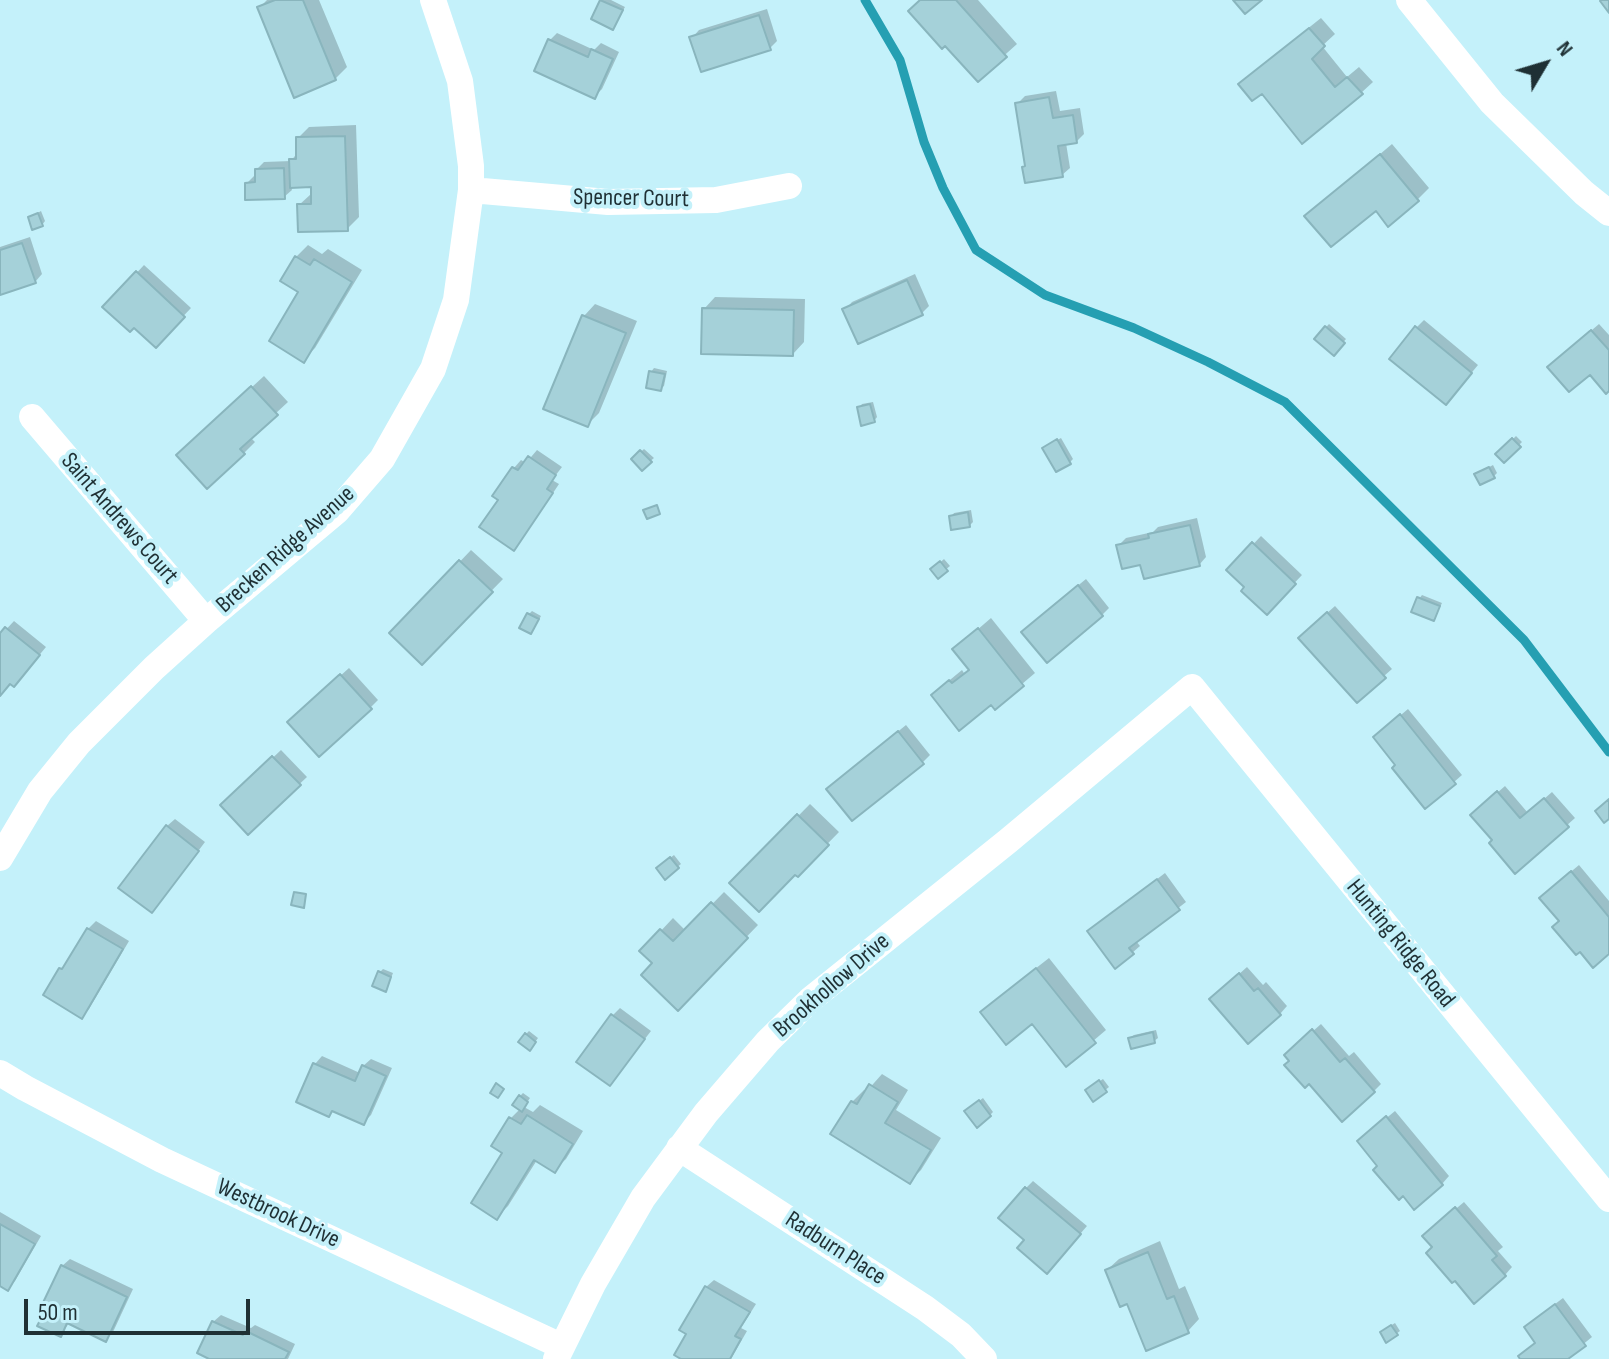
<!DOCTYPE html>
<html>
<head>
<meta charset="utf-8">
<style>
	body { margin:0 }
	#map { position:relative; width:1609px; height:1359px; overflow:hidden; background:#c4f1fa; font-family:"Sofia Sans Condensed",sans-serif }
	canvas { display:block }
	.north { position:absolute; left:1505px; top:24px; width:80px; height:80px; -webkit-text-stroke:6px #c4f1fa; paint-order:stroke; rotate:52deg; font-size:22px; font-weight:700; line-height:32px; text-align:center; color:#1f3034 }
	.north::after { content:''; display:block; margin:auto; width:28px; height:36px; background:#1f3034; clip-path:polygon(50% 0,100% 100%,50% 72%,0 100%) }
	.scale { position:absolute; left:24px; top:1299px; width:226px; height:36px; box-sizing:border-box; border:4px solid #1f3034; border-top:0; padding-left:10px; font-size:24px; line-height:28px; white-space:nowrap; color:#1f3034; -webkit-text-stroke:6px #c4f1fa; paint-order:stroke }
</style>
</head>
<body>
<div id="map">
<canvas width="1609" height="1359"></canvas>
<div class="north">N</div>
<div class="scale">50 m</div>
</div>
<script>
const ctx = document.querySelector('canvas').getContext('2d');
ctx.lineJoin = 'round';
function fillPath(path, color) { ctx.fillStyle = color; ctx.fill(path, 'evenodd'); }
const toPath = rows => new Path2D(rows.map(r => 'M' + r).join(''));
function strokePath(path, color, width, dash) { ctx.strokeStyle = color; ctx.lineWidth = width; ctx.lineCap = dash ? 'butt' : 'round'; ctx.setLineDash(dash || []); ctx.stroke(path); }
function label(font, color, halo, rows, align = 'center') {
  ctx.font = font + ' "Sofia Sans Condensed",sans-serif'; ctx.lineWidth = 8; ctx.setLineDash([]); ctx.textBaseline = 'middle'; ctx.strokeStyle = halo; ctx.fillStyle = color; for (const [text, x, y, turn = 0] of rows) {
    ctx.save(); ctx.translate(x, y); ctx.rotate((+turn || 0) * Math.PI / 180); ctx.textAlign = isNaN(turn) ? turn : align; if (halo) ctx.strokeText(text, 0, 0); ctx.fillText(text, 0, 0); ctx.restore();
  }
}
fillPath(toPath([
	[267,0,319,0,347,67,335,79,259,8],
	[603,0,611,0,625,7,613,28,594,18],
	[922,0,978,0,1017,44,978,79],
	[767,9,777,41,770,48,692,38,699,30],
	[1321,18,1335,34,1322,46,1347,77,1359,67,1373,82,1361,93,1252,73],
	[557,33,594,50,601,43,619,52,602,89,594,97,550,40],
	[1056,91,1060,111,1080,108,1084,134,1076,142,1066,143,1070,168,1062,175,1018,103,1025,96],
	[356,125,359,217,347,229,299,205,311,194,313,185,291,186,292,190,284,197,247,183,254,176,257,176,257,169,264,162,291,161,298,152,298,138,309,127],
	[1392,144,1429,188,1417,200,1376,209,1307,216],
	[41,211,45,221,42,225,30,217],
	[30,237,42,274,35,282,0,293,0,247],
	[308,245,322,254,328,249,362,270,315,348,303,360,301,292,296,257],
	[144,265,191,308,156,345,134,325,105,307],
	[915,274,929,306,922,313,845,310,852,302],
	[715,297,805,299,804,342,793,354,704,309],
	[595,304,637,321,599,413,587,425,584,316],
	[1424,320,1478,365,1453,395,1416,328],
	[1329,324,1346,339,1334,353,1316,338],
	[1599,324,1609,335,1609,389,1590,372,1557,360],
	[654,368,667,371,664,386,660,389,651,372],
	[264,376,288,402,250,437,255,442,244,453,190,444],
	[873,402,877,417,874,421,859,408,862,404],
	[1516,436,1522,442,1504,460,1498,454],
	[1061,438,1073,459,1070,462,1048,445],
	[644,449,654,458,642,468,633,459],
	[537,450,562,467,552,480,559,484,521,541,500,499,514,468,521,460,526,463],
	[1493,465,1497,473,1494,476,1480,472],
	[971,510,973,522,970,525,951,517,954,513],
	[1197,518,1206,557,1199,565,1141,563,1118,546,1126,538,1153,532,1158,527],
	[1261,536,1302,575,1267,612,1247,587,1229,570],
	[471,550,503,579,422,662,392,633],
	[944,559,950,566,938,576,933,569],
	[1086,579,1109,608,1102,615,1031,624],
	[1422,595,1442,603,1434,619,1419,599],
	[1335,606,1392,669,1384,676,1308,630],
	[532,611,541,616,534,629,529,614],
	[991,618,1035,673,995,707,945,684,962,670,964,673,970,669,955,649],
	[14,621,46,647,21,677,11,682,0,695,0,636],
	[349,668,378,700,370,708,297,715],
	[1408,709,1462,775,1454,782,1398,765,1383,730],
	[906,725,930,755,923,762,836,782],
	[281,750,307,777,248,832,223,805],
	[1505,786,1528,813,1552,792,1575,818,1516,871,1495,840,1481,807],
	[810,804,839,832,798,874,732,883],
	[175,819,205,842,159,903,167,826],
	[674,855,681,864,665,877,661,865],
	[1579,865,1609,901,1609,951,1561,921,1549,890],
	[1165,873,1186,902,1136,941,1140,946,1132,953,1089,931],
	[724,892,758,925,678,1008,655,963,642,951,673,918,686,931],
	[96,921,129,941,89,1009,81,1016,61,969,69,962,88,929],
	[1049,958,1106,1030,1066,1064,1032,1021,994,1001],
	[1247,967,1263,985,1266,982,1287,1006,1280,1014,1219,992],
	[383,969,393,973,388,986,385,989,380,972],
	[620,1008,651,1031,610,1084,613,1015],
	[1321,1024,1349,1056,1354,1052,1381,1084,1374,1091,1292,1061,1294,1048],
	[1156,1030,1158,1038,1154,1041,1130,1038,1134,1035],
	[529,1031,538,1038,533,1045,526,1034],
	[322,1056,360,1073,363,1066,371,1059,392,1068,371,1115,364,1122,334,1109,329,1114,315,1064],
	[882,1074,908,1090,896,1110,941,1138,921,1170,909,1182,852,1102,864,1090,866,1092],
	[1103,1079,1109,1087,1094,1099,1091,1087],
	[523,1093,530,1098,524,1107,533,1112,540,1105,583,1131,566,1159,554,1170,537,1160,508,1206,497,1217,505,1152,494,1146,511,1118,520,1109,520,1096],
	[983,1098,993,1112,990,1115,970,1108],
	[1395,1111,1449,1176,1442,1184,1380,1166,1367,1134],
	[1033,1181,1087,1226,1054,1264,1027,1239,1026,1188],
	[1464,1202,1503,1247,1498,1251,1512,1267,1505,1275,1434,1247,1432,1229],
	[0,1212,41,1236,15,1281,8,1288,0,1284],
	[1160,1241,1179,1289,1185,1286,1199,1319,1188,1331,1128,1301,1107,1270,1119,1259],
	[70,1259,133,1289,113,1332,105,1339,70,1322,60,1335,62,1266],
	[714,1280,756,1304,741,1328,747,1331,731,1359,685,1359,689,1333,706,1287],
	[1563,1298,1592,1337,1565,1359,1522,1359,1537,1342,1534,1320],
	[221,1315,251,1328,255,1325,295,1344,288,1359,214,1359,213,1322],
	[1395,1323,1400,1331,1396,1334,1385,1329]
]), '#0003');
strokePath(toPath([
	[865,0,900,60,924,142,943,188,976,250,1045,295,1134,328,1208,362,1285,402,1524,640,1609,752]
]), '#259fb2', 9);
const building = toPath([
	[275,0,303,0,336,80,294,98,257,7,275,0],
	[600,0,623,10,613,30,591,19,600,0],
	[920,0,956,0,1007,57,978,82,945,46,942,49,908,11,920,0],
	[1233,0,1262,0,1245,14,1233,0],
	[1601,0,1609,0,1609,13,1600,1,1601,0],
	[759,15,771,50,701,72,689,37,759,15],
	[1309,28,1325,46,1312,59,1335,87,1347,77,1363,94,1302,144,1262,94,1252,101,1238,84,1309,28],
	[548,39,588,57,591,49,613,59,595,99,534,71,548,39],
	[1049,97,1053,118,1073,115,1077,143,1058,146,1063,177,1025,183,1022,167,1025,166,1015,103,1049,97],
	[345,136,348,231,298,232,297,204,311,204,311,187,290,188,289,159,296,159,296,137,345,136],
	[1380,154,1419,201,1388,227,1376,211,1331,247,1304,216,1380,154],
	[284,168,285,199,245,200,245,183,255,182,255,169,284,168],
	[38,213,43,226,32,230,28,217,38,213],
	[22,243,36,283,0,295,0,250,22,243],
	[295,256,310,265,314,259,352,282,304,363,269,341,298,292,280,281,295,256],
	[136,271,185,317,156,348,134,328,130,332,102,307,136,271],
	[907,280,923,315,858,344,842,309,907,280],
	[702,308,794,310,793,356,701,354,702,308],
	[582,315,626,333,588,427,543,409,582,315],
	[1325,326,1345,343,1334,356,1314,339,1325,326],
	[1415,326,1472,373,1446,405,1389,359,1415,326],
	[1591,330,1609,350,1609,391,1606,394,1590,375,1569,392,1547,367,1591,330],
	[649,371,665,374,661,391,646,388,649,371],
	[251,386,278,415,240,449,245,454,207,489,176,455,251,386],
	[870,404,875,422,861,426,857,407,870,404],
	[1512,438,1521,447,1504,463,1495,454,1512,438],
	[1057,439,1071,464,1056,472,1042,448,1057,439],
	[640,450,652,462,642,471,631,459,640,450],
	[528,456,556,475,547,489,553,493,514,551,479,527,498,500,492,496,512,467,518,470,528,456],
	[1489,467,1495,478,1480,485,1474,474,1489,467],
	[657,505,660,514,647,519,643,510,657,505],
	[968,512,970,527,951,530,949,516,968,512],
	[1190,525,1200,566,1144,579,1140,565,1122,569,1116,545,1149,538,1148,534,1190,525],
	[1252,542,1296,584,1267,615,1241,591,1244,587,1226,570,1252,542],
	[459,560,493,592,422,665,389,633,459,560],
	[940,561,948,571,938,579,930,569,940,561],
	[1078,585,1103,616,1047,663,1021,632,1078,585],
	[1417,597,1440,606,1434,621,1411,612,1417,597],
	[1327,612,1386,678,1357,703,1298,638,1327,612],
	[527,613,539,619,531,634,519,628,527,613],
	[5,627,40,655,14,687,10,684,0,696,0,633,5,627],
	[978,628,1024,686,995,710,991,705,959,731,931,695,949,680,952,683,969,670,952,649,978,628],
	[340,674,372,709,319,757,287,722,340,674],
	[1400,714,1456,784,1425,809,1392,768,1395,765,1373,737,1400,714],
	[898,731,924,764,852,821,826,789,898,731],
	[272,756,301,785,248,835,220,805,272,756],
	[1497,791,1520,818,1544,798,1569,827,1515,874,1489,843,1492,840,1470,815,1497,791],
	[1609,799,1609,819,1604,823,1595,811,1609,799],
	[797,814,829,845,798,877,795,875,759,912,729,883,797,814],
	[166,825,199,851,152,913,118,888,166,825],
	[670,857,679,868,665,880,656,868,670,857],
	[1571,871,1609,917,1609,954,1593,968,1580,952,1576,955,1552,927,1559,921,1539,898,1571,871],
	[1157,879,1180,910,1129,948,1134,954,1115,969,1087,931,1157,879],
	[294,892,306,894,304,908,291,905,294,892],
	[711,902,748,938,678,1011,641,975,652,963,639,951,660,929,673,941,711,902],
	[87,928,123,949,82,1019,43,995,59,968,62,969,87,928],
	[1036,968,1096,1043,1066,1067,1032,1024,1006,1045,980,1012,1036,968],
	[378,971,391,977,386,992,372,986,378,971],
	[1239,973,1254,991,1258,988,1281,1015,1248,1044,1209,999,1239,973],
	[611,1014,645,1039,610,1086,576,1062,611,1014],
	[1312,1029,1340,1062,1345,1058,1375,1092,1342,1122,1309,1084,1305,1088,1284,1065,1289,1061,1284,1055,1312,1029],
	[1153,1032,1155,1043,1131,1049,1128,1038,1153,1032],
	[525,1033,536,1042,530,1051,518,1042,525,1033],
	[313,1063,355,1081,362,1065,386,1076,364,1125,332,1111,329,1117,296,1102,313,1063],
	[1099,1080,1107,1092,1093,1102,1085,1090,1099,1080],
	[496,1083,504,1089,498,1098,490,1093,496,1083],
	[869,1084,898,1102,885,1123,931,1150,910,1184,830,1134,851,1101,857,1104,869,1084],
	[519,1095,528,1102,522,1112,512,1105,519,1095],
	[979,1100,991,1116,977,1128,964,1111,979,1100],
	[527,1115,573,1144,555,1173,534,1160,497,1220,471,1203,502,1153,491,1146,509,1117,521,1124,527,1115],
	[1386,1116,1443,1185,1414,1210,1403,1196,1399,1200,1373,1170,1377,1166,1357,1141,1386,1116],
	[1025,1187,1081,1234,1047,1274,1017,1248,1024,1240,998,1218,1025,1187],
	[1455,1207,1497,1256,1492,1260,1506,1276,1474,1304,1455,1281,1452,1283,1426,1253,1432,1247,1422,1236,1455,1207],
	[0,1224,35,1244,8,1291,0,1286,0,1224],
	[1148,1252,1167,1299,1174,1296,1189,1333,1146,1351,1127,1304,1120,1307,1105,1270,1148,1252],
	[61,1265,127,1297,106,1342,67,1323,61,1337,37,1326,44,1313,39,1311,61,1265],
	[705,1286,750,1312,735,1336,741,1339,730,1359,681,1359,674,1355,686,1334,679,1330,705,1286],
	[1555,1304,1586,1346,1568,1359,1520,1359,1518,1356,1535,1343,1524,1327,1555,1304],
	[212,1321,243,1335,246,1331,289,1352,285,1359,209,1359,197,1353,212,1321],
	[1391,1325,1398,1335,1386,1343,1380,1332,1391,1325]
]);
fillPath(building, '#a5d1d9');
strokePath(building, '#89b5bd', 2);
strokePath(toPath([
	[1409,0,1492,103,1584,193,1609,213],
	[471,190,608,202,716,200,789,186],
	[32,417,206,621],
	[0,858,40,791,79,743,154,668,206,621,337,511,382,459,433,369,456,300,471,190,471,166,460,81,433,0],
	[0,1073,25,1088,162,1160,561,1346],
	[679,1148,925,1308,961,1335,984,1359],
	[556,1359,593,1284,643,1198,706,1113,768,1041,810,1000,1008,841,1192,687,1609,1199]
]), '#fff', 26);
label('24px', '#1f3034', '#c4f1fa', [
	["Spencer Court",631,199,1],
	["Saint Andrews Court",119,519,49],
	["Brecken Ridge Avenue",286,550,-42],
	["Hunting Ridge Road",1400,944,51],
	["Brookhollow Drive",832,986,-41],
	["Westbrook Drive",278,1214,25],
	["Radburn Place",835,1249,33]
]);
</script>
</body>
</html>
